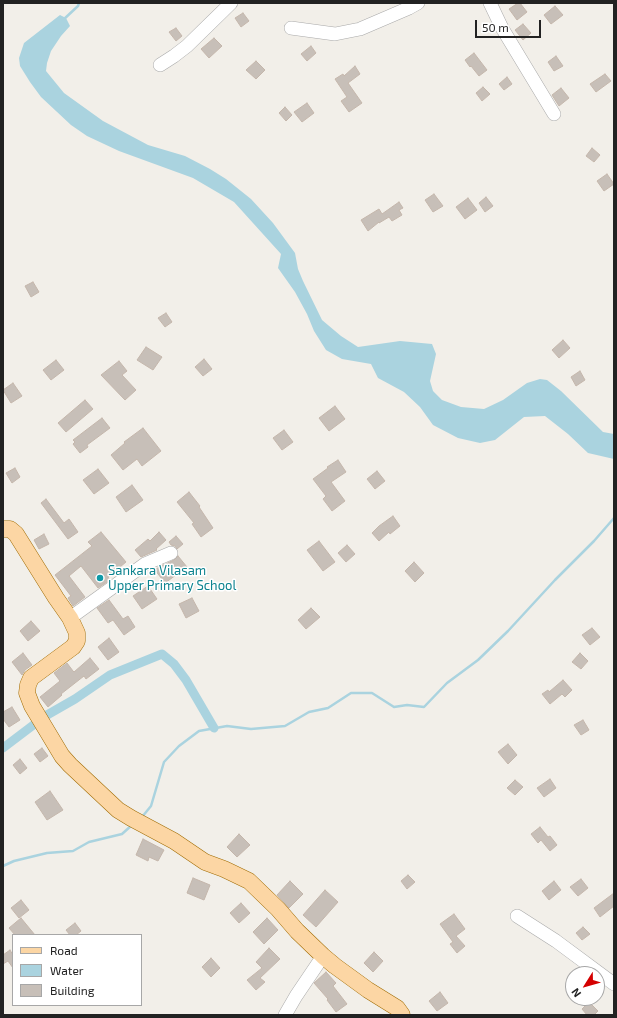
<!DOCTYPE html>
<html>
<head>
<meta charset="utf-8">
<style>
	body { margin:0 }
	#map { position:relative; width:617px; height:1018px; overflow:hidden; background:#f2efe9; font-family:"Exo 2",sans-serif }
	canvas { display:block }
	.frame { position:absolute; inset:0; border:4px solid #222; pointer-events:none }
	.legend { position:absolute; left:12px; top:934px; width:130px; height:72px; box-sizing:border-box; background:#fff; border:1px solid #a7a7a7; margin:0; padding:5px 7px; list-style:none; font-size:12px; color:#222 }
	.legend li { display:flex; align-items:center; gap:8px; height:20px }
	.legend b { width:20px; border:1px solid #a7a7a7 }
	.north { position:absolute; left:565px; top:966px; width:40px; height:40px; box-sizing:border-box; background:#fff; border:1px solid #a7a7a7; border-radius:50%; rotate:233deg; font-size:11px; font-weight:700; line-height:16px; text-align:center; color:#222 }
	.north::after { content:''; display:block; margin:auto; width:14px; height:18px; background:#d40000; clip-path:polygon(50% 0,100% 100%,50% 72%,0 100%) }
	.scale { position:absolute; left:475px; top:20px; width:66px; height:18px; box-sizing:border-box; border:2px solid #222; border-top:0; padding-left:5px; font-size:12px; line-height:14px; white-space:nowrap; color:#222; -webkit-text-stroke:3px #fff; paint-order:stroke }
</style>
</head>
<body>
<div id="map">
<canvas width="617" height="1018"></canvas>
<div class="frame"></div>
<ul class="legend">
<li><b style="height:5px;background:#fcd6a4"></b>Road</li>
<li><b style="height:11px;background:#aad3df"></b>Water</li>
<li><b style="height:11px;background:#c7bfb8"></b>Building</li>
</ul>
<div class="north">N</div>
<div class="scale">50 m</div>
</div>
<script>
const ctx = document.querySelector('canvas').getContext('2d');
ctx.lineJoin = 'round';
function fillPath(path, color) { ctx.fillStyle = color; ctx.fill(path, 'evenodd'); }
const toPath = rows => new Path2D(rows.map(r => 'M' + r).join(''));
function strokePath(path, color, width, dash) { ctx.strokeStyle = color; ctx.lineWidth = width; ctx.lineCap = dash ? 'butt' : 'round'; ctx.setLineDash(dash || []); ctx.stroke(path); }
function label(font, color, halo, rows, align = 'center') {
  ctx.font = font + ' "Exo 2",sans-serif'; ctx.lineWidth = 3; ctx.setLineDash([]); ctx.textBaseline = 'middle'; ctx.strokeStyle = halo; ctx.fillStyle = color; for (const [text, x, y, turn = 0] of rows) {
    ctx.save(); ctx.translate(x, y); ctx.rotate((+turn || 0) * Math.PI / 180); ctx.textAlign = isNaN(turn) ? turn : align; if (halo) ctx.strokeText(text, 0, 0); ctx.fillText(text, 0, 0); ctx.restore();
  }
}
fillPath(toPath([
	[60,15,66,18,70,26,61,36,51,51,47,63,46,71,64,93,103,121,148,145,185,156,210,169,226,179,251,199,273,223,295,253,298,269,303,281,322,320,341,336,358,347,400,341,432,344,436,354,430,381,433,391,442,400,461,407,484,409,503,400,527,383,540,379,547,380,561,391,603,432,614,434,614,459,588,453,568,434,545,416,524,417,495,440,480,443,458,438,433,425,420,407,404,392,378,378,371,364,342,359,326,350,314,331,307,314,295,292,278,268,281,254,234,202,193,178,119,151,87,136,71,125,41,97,30,82,20,66,19,58,24,43]
]), '#aad3df');
strokePath(toPath([
	[63,20,78,6,79,3],
	[142,817,151,806,164,762,179,746,199,731,227,726,251,729,285,726,309,712,328,708,351,693,372,693,394,707,407,705,424,707,447,683,478,660,508,631,555,580,594,541,614,518],
	[3,866,14,861,47,853,73,851,89,842,122,834,132,825]
]), '#aad3df', 2.5);
strokePath(toPath([
	[47,715,75,699,110,675,162,654,174,664,186,680,214,728],
	[3,748,36,723]
]), '#aad3df', 9);
const building = toPath([
	[518,3,520,3,527,12,517,20,509,9,518,3],
	[555,6,563,15,551,24,544,15,555,6],
	[243,13,249,21,241,27,235,18,243,13],
	[523,24,531,33,523,40,515,30,523,24],
	[176,28,182,36,176,41,169,32,176,28],
	[214,38,222,46,209,58,201,49,214,38],
	[311,46,316,53,307,61,301,54,311,46],
	[474,53,487,70,479,76,471,66,470,67,465,60,474,53],
	[556,56,563,66,554,71,548,62,556,56],
	[256,61,265,70,256,79,246,70,256,61],
	[355,66,360,74,348,83,362,103,349,112,341,101,347,97,335,79,343,74,344,76,355,66],
	[605,74,611,81,596,92,590,84,605,74],
	[507,77,512,84,504,90,499,84,507,77],
	[483,87,490,94,482,101,476,93,483,87],
	[561,88,569,98,559,106,552,95,561,88],
	[307,103,314,113,302,122,294,112,307,103],
	[285,107,292,115,286,121,279,113,285,107],
	[592,148,600,155,594,162,586,156,592,148],
	[607,174,614,184,604,191,597,181,607,174],
	[434,194,443,206,433,212,425,200,434,194],
	[486,197,493,206,485,212,479,203,486,197],
	[468,198,477,210,465,219,456,207,468,198],
	[399,202,403,208,399,210,402,215,392,221,389,217,379,223,379,222,368,231,361,220,379,209,382,214,399,202],
	[33,282,39,292,31,297,25,286,33,282],
	[166,313,172,322,165,327,158,318,166,313],
	[563,340,570,348,559,358,552,350,563,340],
	[146,347,162,357,153,370,137,360,146,347],
	[204,359,212,369,203,376,195,367,204,359],
	[56,360,64,370,51,380,43,370,56,360],
	[119,361,127,371,122,375,136,390,125,400,101,375,119,361],
	[580,371,585,380,576,386,571,377,580,371],
	[13,383,22,396,11,403,3,390,13,383],
	[85,400,93,409,66,432,58,423,85,400],
	[335,406,345,419,329,431,319,418,335,406],
	[102,418,110,428,87,445,88,447,80,453,73,444,75,442,73,440,102,418],
	[143,428,161,451,142,466,137,459,123,470,111,455,125,443,124,442,143,428],
	[284,430,293,442,282,450,273,438,284,430],
	[338,460,346,472,331,482,345,501,332,511,323,499,326,496,313,479,328,468,327,467,338,460],
	[15,468,20,477,12,483,6,473,15,468],
	[98,469,109,483,94,494,83,480,98,469],
	[377,471,385,481,375,489,367,479,377,471],
	[132,485,143,500,126,512,116,497,132,485],
	[189,492,200,506,199,507,213,528,201,537,192,524,194,523,177,502,189,492],
	[46,499,64,523,69,519,78,532,68,539,41,503,46,499],
	[393,516,400,526,390,534,389,532,379,541,372,533,379,526,393,516],
	[101,532,126,562,108,577,110,580,98,588,81,566,69,576,85,597,73,606,68,598,71,596,55,575,92,546,88,542,101,532],
	[159,532,166,540,156,549,157,550,141,557,135,550,148,539,150,541,159,532],
	[44,534,49,544,39,549,34,540,44,534],
	[176,536,183,544,177,549,175,546,171,545,169,542,176,536],
	[319,541,335,562,323,571,307,550,319,541],
	[347,545,355,554,346,562,338,553,347,545],
	[178,556,187,567,165,583,155,570,159,567,174,560,178,556],
	[414,562,424,573,415,582,405,571,414,562],
	[148,586,157,599,142,609,133,596,148,586],
	[192,598,199,611,186,618,179,604,192,598],
	[109,600,123,619,128,616,135,627,124,635,113,620,108,623,97,608,109,600],
	[311,608,320,617,306,629,298,620,311,608],
	[31,621,40,631,28,641,20,631,31,621],
	[592,628,600,637,590,645,582,635,592,628],
	[109,638,119,652,108,660,98,647,109,638],
	[23,653,32,665,25,670,22,675,12,662,23,653],
	[580,653,588,661,581,669,572,662,580,653],
	[90,658,99,669,86,679,84,676,61,694,62,695,48,707,40,697,60,681,54,673,67,663,73,671,74,672,90,658],
	[563,680,572,690,565,697,562,694,550,704,542,694,548,690,549,692,563,680],
	[12,707,20,720,9,727,3,719,3,712,12,707],
	[583,720,589,730,581,735,574,725,583,720],
	[508,744,517,755,508,764,498,752,508,744],
	[42,748,48,756,40,762,34,754,42,748],
	[20,759,27,768,20,774,13,765,20,759],
	[550,779,556,788,544,797,537,788,550,779],
	[515,780,523,787,515,795,507,788,515,780],
	[50,791,63,810,47,820,35,802,50,791],
	[540,827,548,837,550,836,557,845,550,851,541,840,538,843,531,834,540,827],
	[239,834,250,845,237,857,227,847,239,834],
	[143,839,164,850,158,861,149,857,148,861,136,855,143,839],
	[408,875,415,882,407,889,401,881,408,875],
	[193,878,210,885,204,900,187,893,193,878],
	[581,879,588,888,578,896,570,887,581,879],
	[290,881,303,894,289,908,277,895,290,881],
	[554,881,561,890,549,900,542,891,554,881],
	[325,890,338,902,316,927,303,915,325,890],
	[614,893,614,906,600,917,594,908,614,893],
	[21,900,29,910,19,918,11,908,21,900],
	[241,903,250,913,239,923,230,913,241,903],
	[454,914,465,929,456,936,465,946,457,953,450,944,453,942,440,924,454,914],
	[21,918,35,935,15,935,9,928,21,918],
	[267,918,278,930,264,944,253,932,267,918],
	[75,923,81,931,76,935,70,935,66,930,75,923],
	[583,927,590,934,582,940,576,933,583,927],
	[269,948,280,959,260,978,265,982,256,990,247,980,262,968,256,962,269,948],
	[10,950,13,955,13,968,8,961,3,964,3,955,10,950],
	[374,952,383,961,373,972,364,963,374,952],
	[211,958,220,968,211,977,202,967,211,958],
	[326,972,336,983,333,986,347,1004,336,1012,327,1000,328,999,314,983,326,972],
	[440,992,448,1003,437,1011,429,1001,440,992],
	[589,1002,598,1011,594,1015,587,1015,582,1009,589,1002]
]);
fillPath(building, '#c7bfb8');
strokePath(building, '#c4b6ab', 1);
const minor = toPath([
	[490,3,502,28,554,114],
	[291,28,335,34,360,29,409,8,418,3],
	[160,65,174,56,187,46,231,3],
	[70,618,145,564,171,553],
	[517,916,556,941,614,984],
	[285,1015,296,996,323,956]
]);
const major = toPath([
	[3,529,10,529,16,534,56,598,70,618,77,633,77,641,73,647,31,678,28,685,27,693,32,706,62,756,70,765,118,810,131,818,174,841,205,862,224,869,249,881,278,909,297,931,323,956,335,966,368,990,397,1008,402,1015]
]);
strokePath(minor, '#a9a9a9', 14);
strokePath(major, '#a06b00', 17);
strokePath(minor, '#fff', 13);
strokePath(major, '#fcd6a4', 16);
for (const [x, y, r, color] of [
	[100,578,4,"#0f9aa8"]
]) { const dot = new Path2D(); dot.arc(x, y, r, 0, 2 * Math.PI); ctx.fillStyle = color; ctx.fill(dot); strokePath(dot, '#fff', 1.5); }
label('13px', '#0d838f', '#fff', [
	["Sankara Vilasam",108,571],
	["Upper Primary School",108,586]
], 'left');
</script>
</body>
</html>
